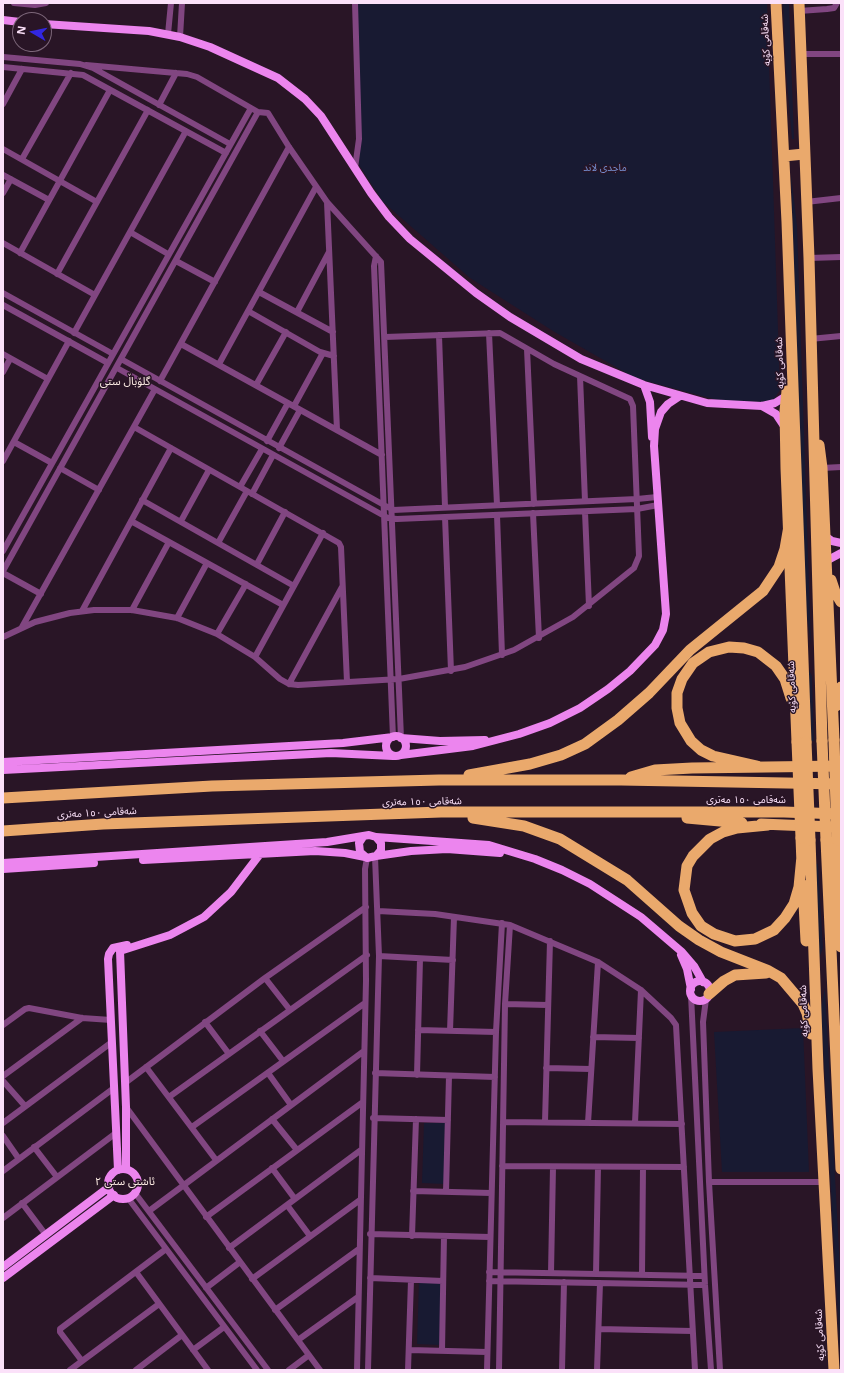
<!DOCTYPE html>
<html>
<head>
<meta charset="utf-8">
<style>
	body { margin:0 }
	#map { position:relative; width:844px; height:1373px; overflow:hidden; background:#291526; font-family:"Open Sans",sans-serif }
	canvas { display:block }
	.frame { position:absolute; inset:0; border:4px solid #fbe1f9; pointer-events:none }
	.north { position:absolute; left:12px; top:12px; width:40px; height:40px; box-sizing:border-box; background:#291526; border:1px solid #7d677a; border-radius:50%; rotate:279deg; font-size:11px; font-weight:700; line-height:16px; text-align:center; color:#fbe1f9 }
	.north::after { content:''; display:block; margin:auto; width:14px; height:18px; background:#3227e0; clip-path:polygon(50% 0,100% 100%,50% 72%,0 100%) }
</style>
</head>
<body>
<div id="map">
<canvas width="844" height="1373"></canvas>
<div class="frame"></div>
<div class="north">N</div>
</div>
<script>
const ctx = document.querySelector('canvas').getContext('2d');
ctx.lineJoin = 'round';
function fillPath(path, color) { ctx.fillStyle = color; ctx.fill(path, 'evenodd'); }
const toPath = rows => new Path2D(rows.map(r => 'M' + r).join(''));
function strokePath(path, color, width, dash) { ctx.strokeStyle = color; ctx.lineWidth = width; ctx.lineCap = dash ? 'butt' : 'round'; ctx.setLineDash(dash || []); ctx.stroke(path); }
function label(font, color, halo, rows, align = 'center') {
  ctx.font = font + ' "Open Sans","Noto Sans Arabic",sans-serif'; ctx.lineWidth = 3; ctx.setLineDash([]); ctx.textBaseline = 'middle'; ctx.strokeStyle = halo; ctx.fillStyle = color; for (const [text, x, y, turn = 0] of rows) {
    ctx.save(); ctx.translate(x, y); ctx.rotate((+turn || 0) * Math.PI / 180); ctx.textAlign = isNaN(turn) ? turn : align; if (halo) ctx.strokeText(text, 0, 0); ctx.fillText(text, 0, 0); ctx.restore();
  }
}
fillPath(toPath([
	[356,3,767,3,780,390,772,402,721,401,635,378,553,331,470,278,383,202,359,165],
	[783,3,789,3,794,139,792,139,786,72],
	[791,174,797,226,811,645,805,603],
	[808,668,812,676,814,741,810,741],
	[814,863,818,864,823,948,818,961],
	[825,988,841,1289,841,1370,821,1008],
	[803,1028,809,1172,722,1172,714,1032],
	[424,1123,445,1123,444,1184,422,1183],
	[419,1282,441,1283,440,1345,417,1344]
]), '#181a32');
strokePath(toPath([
	[14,3,35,5,46,3],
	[799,11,827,9,834,8,837,3],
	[168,34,171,3],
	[180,37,182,3],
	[800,54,841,54],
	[3,57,80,64,93,68,230,144],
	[86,65,187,74,197,77,258,112,268,113,289,147,327,202,381,262,401,738],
	[3,67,83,75,226,153],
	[3,104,22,69],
	[159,105,176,73],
	[3,149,97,202],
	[22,159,71,73],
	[355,168,359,139,355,3],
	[3,175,49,200],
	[3,193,11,179],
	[327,202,337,430],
	[806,202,841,198],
	[130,232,168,254],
	[3,243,95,295],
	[20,253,110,90],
	[376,256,374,266,393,737],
	[809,258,841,257],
	[176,261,215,282],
	[57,274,148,110],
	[259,292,333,332],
	[3,293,113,354],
	[3,305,108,363],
	[248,311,320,352,334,356],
	[297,312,329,252],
	[74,333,186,131],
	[489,333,497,505],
	[439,335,445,507],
	[810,339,841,336],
	[181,344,382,455],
	[527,349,534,504],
	[3,354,48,379],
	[121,359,393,510,637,499,657,497],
	[219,364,316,187],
	[117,368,388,518,397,519,637,509,658,505],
	[3,372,10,359],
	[580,376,585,501],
	[160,381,289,147],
	[256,385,286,332],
	[294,406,323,353],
	[134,427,339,543,341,547,347,682],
	[267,441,288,403],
	[14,442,52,463],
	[279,448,300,410],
	[3,461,69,341],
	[60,468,99,490],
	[822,468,841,467],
	[240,487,262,449],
	[252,494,273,455],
	[142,500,294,586],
	[585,512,589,606],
	[533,513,539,638],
	[497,515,502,655],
	[445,517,451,671],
	[131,521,283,605],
	[181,521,209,470],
	[218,543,247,491],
	[3,551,251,108],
	[257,564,285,512],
	[3,571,258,112],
	[3,573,41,594],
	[132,610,169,542],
	[82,611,171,448],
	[177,618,207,563],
	[22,627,155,389],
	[217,634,246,584],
	[3,637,35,622,70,613,94,610,132,610,177,618,217,634,255,657,280,679,289,684,298,685,399,679,465,667,514,650,573,617,634,568,639,556,633,406,630,399,554,364,500,333,385,337],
	[255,657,323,533],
	[289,684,342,587],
	[378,911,435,914,510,925,598,962,641,990,671,1018,676,1025,695,1370],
	[379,956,453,960],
	[265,978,290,1010],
	[691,995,705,1285,711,1370],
	[706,999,703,1022,709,1182,720,1370],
	[505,1004,548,1005],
	[205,1022,229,1054],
	[3,1025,25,1009,29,1008,82,1018,111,1020],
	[418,1030,496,1032],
	[260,1031,283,1061],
	[450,1031,454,917],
	[593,1037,639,1038],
	[146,1067,216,1160],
	[546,1068,591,1069],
	[268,1073,291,1105],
	[375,1073,495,1077],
	[417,1075,420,959],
	[3,1076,82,1018],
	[3,1081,25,1106],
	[125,1083,265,978,366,907],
	[169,1097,367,955],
	[126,1107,320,1370],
	[373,1118,448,1120],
	[272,1119,297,1150],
	[503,1122,682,1124],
	[545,1122,550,941],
	[3,1123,112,1042],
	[588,1123,598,962],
	[635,1123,641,990],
	[192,1127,365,1003],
	[3,1136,19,1159],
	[34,1147,57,1177],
	[502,1166,684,1167],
	[272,1168,295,1199],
	[3,1171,114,1088],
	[709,1182,824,1182],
	[413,1191,491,1193],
	[446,1192,449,1076],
	[135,1193,268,1370],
	[128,1198,257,1370],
	[22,1203,46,1235],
	[287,1205,310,1236],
	[149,1211,364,1051],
	[206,1217,363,1102],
	[3,1218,116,1133],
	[370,1234,490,1237],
	[412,1236,416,1119],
	[229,1248,361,1150],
	[136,1272,208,1370],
	[489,1272,704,1276],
	[551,1273,553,1167],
	[596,1274,598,1167],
	[642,1275,643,1167],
	[370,1278,443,1281],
	[252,1279,360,1200],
	[489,1281,705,1285],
	[206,1288,240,1262],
	[275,1310,359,1249],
	[599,1329,692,1331],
	[298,1340,358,1297],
	[193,1350,224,1327],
	[409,1350,487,1352],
	[442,1351,444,1236],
	[82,1361,60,1332,60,1329,166,1249],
	[70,1370,159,1304],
	[136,1370,182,1335],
	[289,1370,309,1355],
	[357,1370,366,981,365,869,367,858],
	[368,1370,379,956,375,857],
	[408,1370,411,1280],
	[487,1370,496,1032,502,923],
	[499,1370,505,1004,510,925],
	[562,1370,564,1282],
	[597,1370,600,1283]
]), '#814681', 6);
strokePath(toPath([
	[3,20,20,22],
	[44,24,149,31,180,37,210,47,278,78,305,99,321,116,371,193,389,217,410,239,476,293,510,317,581,359,644,385,707,403,762,406,775,403,786,396],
	[644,385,650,402,652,437],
	[762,406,776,414,784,426],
	[825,536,832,541,841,543],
	[826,561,841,553],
	'386 746a10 10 0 1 1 20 0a10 10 0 1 1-20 0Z',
	[401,738,440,741,485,740],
	[401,755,473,746,519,734,550,723,580,708,608,689,630,671,655,645,663,630,666,614,654,446,655,429,661,412,668,404,680,396],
	[3,762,343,743,393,737],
	[3,770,331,753,393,756],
	[376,837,489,845,535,859,562,870,590,884,641,917,682,952,694,966,703,982],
	[376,856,411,851,447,849,500,853],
	[143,860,315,851,345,853,365,857],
	[3,863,327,842,369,835,376,837,381,843,381,850,376,856,367,858,360,852,359,843,363,837],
	[3,869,94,863],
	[681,955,687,969,691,989],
	'690 991a10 10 0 1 1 20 0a10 10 0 1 1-20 0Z',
	[126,1169,126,1107,120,951,170,935,204,917,231,892,260,854],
	'108 1184a15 15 0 1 1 30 0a15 15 0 1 1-30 0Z',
	[118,1170,108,959,109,954,113,948,127,945],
	[3,1267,109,1187],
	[3,1278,114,1195]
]), '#ec85ee', 8);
strokePath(toPath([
	[776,3,787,222,806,742],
	[799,3,809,258,822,741],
	[784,156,804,154],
	[787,391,785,411,786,468,797,742],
	[819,445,822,468,834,740],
	[831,580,835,592,841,602],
	[836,706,841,687],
	[757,766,713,756,701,750,691,741,680,723,677,708,677,693,682,679,693,663,709,652,729,647,744,648,758,652,776,666,785,679,791,698],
	[469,775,530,764,561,755,585,744,618,720,649,693,690,650,763,591,779,567,785,549,789,526],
	[631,777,655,770,692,768,841,766],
	[3,798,212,786,439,780,621,780,841,784],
	[473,818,524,826,560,839,627,880,679,926,699,940,721,952,767,970,781,978,803,1004,807,1013,811,1034],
	[687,818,742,823],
	[761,824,834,827],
	[768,825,737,828,723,832,710,839,693,856,687,866,684,890,692,913,701,926,714,934,735,941,755,939,774,930,785,918,794,904,799,887,802,856],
	[3,831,103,824,441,812,784,812,841,814],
	[801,838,802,864],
	[810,840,818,1069,834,1370],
	[826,840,841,1169],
	[837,840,841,947],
	[803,885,806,941],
	[709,994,724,981,735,975,766,973]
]), '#eaa96c', 11);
strokePath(toPath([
	[834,740,837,840],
	[822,741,826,840],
	[797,742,801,838],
	[806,742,810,840]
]), '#eaa96c', 11);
label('10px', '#fbe1f9', '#291526', [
	["شەقامی کۆیە",766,40,-93],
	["شەقامی کۆیە",780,363,-92],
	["شەقامی کۆیە",792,687,-92],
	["شەقامی ١٥٠ مەتری",746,800],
	["شەقامی ١٥٠ مەتری",422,802,-1],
	["شەقامی ١٥٠ مەتری",97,813,-3],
	["شەقامی کۆیە",804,1011,-92],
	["شەقامی کۆیە",820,1335,-93]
]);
label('10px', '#7590d2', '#291526', [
	["ماجدی لاند",605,168]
]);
label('11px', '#fbeae2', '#291526', [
	["گلۆباڵ ستی",125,382],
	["ئاشتی ستی ٢",125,1182]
]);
</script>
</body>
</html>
